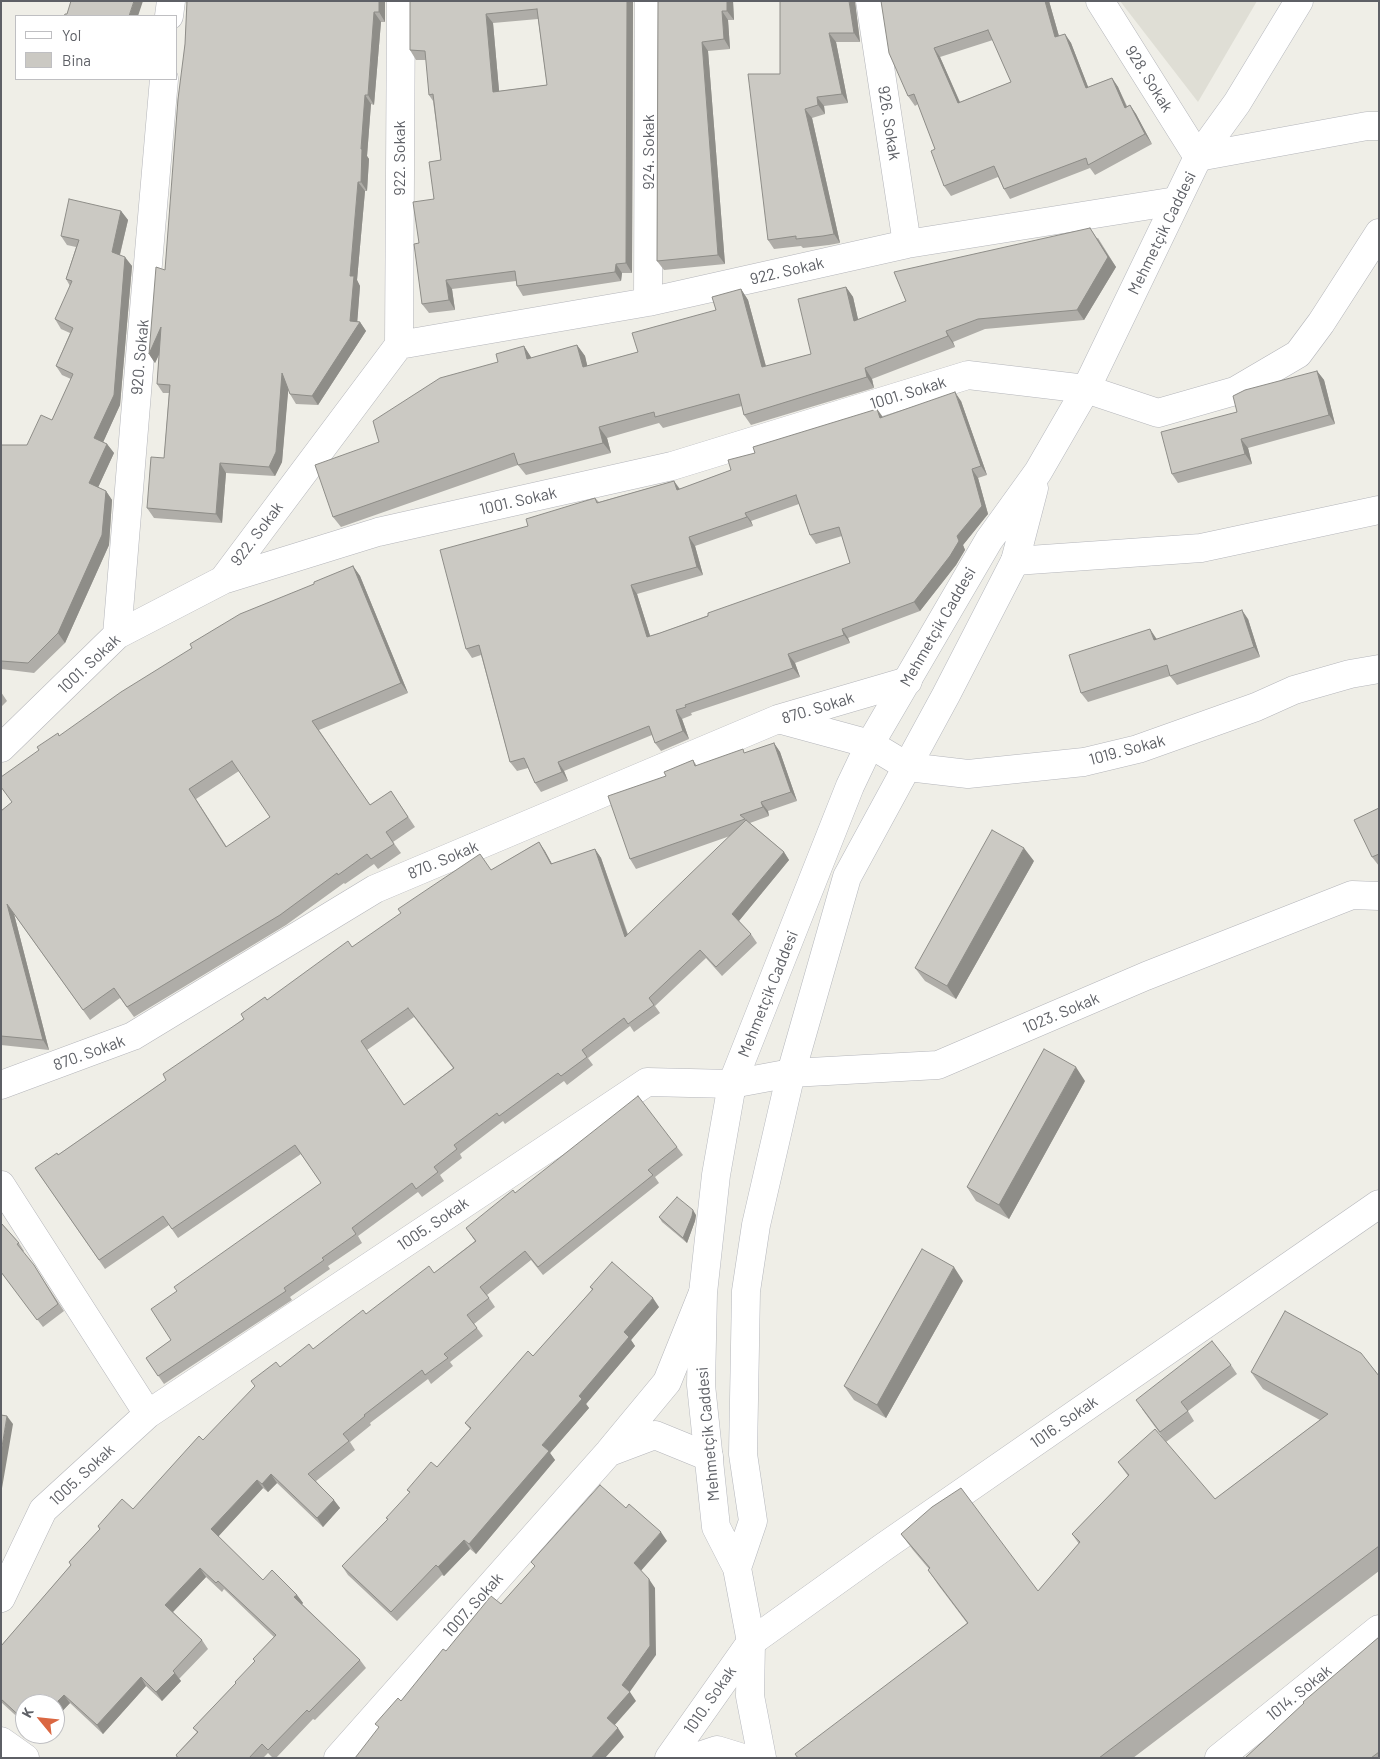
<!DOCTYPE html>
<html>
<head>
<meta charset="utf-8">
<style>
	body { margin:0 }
	#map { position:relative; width:1380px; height:1759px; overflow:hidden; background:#efeee7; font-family:Barlow,sans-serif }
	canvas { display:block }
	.frame { position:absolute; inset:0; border:2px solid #5e6066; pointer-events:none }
	.legend { position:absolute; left:15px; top:15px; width:162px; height:65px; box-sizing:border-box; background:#fff; border:1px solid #bfbfc2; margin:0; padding:6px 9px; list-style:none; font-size:15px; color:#5e6066 }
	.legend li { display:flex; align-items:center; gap:10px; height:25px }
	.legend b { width:25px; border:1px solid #bfbfc2 }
	.north { position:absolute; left:15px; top:1694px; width:50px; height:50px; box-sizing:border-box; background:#fff; border:1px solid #bfbfc2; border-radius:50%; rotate:298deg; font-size:14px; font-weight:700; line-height:20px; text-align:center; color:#5e6066 }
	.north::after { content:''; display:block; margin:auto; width:18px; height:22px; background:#da6742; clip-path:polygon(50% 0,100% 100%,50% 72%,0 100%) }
</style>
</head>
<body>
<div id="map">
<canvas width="1380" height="1759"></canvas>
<div class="frame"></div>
<ul class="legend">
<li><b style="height:6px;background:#fff"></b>Yol</li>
<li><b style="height:14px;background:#cbc9c3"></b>Bina</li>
</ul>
<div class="north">K</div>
</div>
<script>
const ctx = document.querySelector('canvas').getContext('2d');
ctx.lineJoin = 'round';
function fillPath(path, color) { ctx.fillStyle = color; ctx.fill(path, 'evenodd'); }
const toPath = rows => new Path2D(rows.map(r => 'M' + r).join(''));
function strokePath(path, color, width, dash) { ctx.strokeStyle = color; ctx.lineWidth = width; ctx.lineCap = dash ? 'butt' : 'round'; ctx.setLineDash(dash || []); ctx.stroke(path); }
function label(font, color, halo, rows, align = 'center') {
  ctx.font = font + ' Barlow,sans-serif'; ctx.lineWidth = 4; ctx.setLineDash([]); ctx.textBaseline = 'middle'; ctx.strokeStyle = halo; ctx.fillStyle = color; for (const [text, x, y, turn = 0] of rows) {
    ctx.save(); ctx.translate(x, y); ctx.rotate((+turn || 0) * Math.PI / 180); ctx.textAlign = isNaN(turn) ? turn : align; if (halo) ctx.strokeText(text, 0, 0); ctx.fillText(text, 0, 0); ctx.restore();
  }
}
fillPath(toPath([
	[1120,1,1257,1,1198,102]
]), '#dfded5');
const minor = toPath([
	[870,1,907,244],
	[1100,1,1198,157,1367,126,1379,126],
	[169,16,171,1],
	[648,302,649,1],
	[399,345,401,1],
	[1015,561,1201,548,1379,510],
	[223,580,399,345,648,302,907,244,1176,201],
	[117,635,140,356,164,79],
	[778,719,870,744,908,767,968,774,1084,762,1138,749,1256,707,1294,690,1350,674,1379,669],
	[1,748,117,635,223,580,378,532,672,466,968,375,1086,389,1158,413,1235,391,1298,354,1321,323,1379,233],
	[1,1085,133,1036,375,889,778,719,908,681],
	[1,1185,148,1414,647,1082,732,1084,791,1073,938,1065,1146,976,1352,895,1379,896],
	[610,1452,655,1435,709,1457],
	[1,1598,43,1510,148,1414],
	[1,1741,25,1758],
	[338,1758,609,1452,667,1382,702,1295],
	[669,1758,751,1642,885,1546,1379,1204],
	[693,1758,717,1750,743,1758],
	[1219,1758,1379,1629]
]);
const secondary = toPath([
	[737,1568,753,1521,743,1454,746,1291,756,1225,791,1073,847,877,946,695,1015,561,1034,488],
	[762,1758,750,1696,751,1642,737,1568,716,1527,701,1385,703,1293,716,1175,732,1084,850,786,870,744,989,540,1038,472,1086,389,1198,157,1237,103,1299,1]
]);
strokePath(minor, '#b4b5ba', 29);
strokePath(secondary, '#b5b7bd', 29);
strokePath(minor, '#fff', 28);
strokePath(secondary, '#fff', 28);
fillPath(toPath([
	[186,1,385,1,385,22,381,22,374,105,371,104,367,156,369,159,367,191,365,191,357,280,360,286,357,321,360,322,366,331,318,405,296,404,290,394,288,389,282,462,275,476,226,473,222,523,154,518,147,508,164,458,169,393,163,393,157,384,159,355,155,363,149,354,165,270,185,44,187,4],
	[410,1,633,1,632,273,622,273,621,281,523,296,517,286,516,281,452,289,455,310,429,313,422,304,419,243,434,199,441,160,433,101,429,95,426,60,416,60,410,50],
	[538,19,547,85,499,91,493,23],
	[658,1,733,1,734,20,728,20,730,49,708,51,725,264,664,270,657,261],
	[881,1,1049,1,1059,36,1065,34,1071,43,1088,87,1112,78,1118,87,1127,106,1130,105,1136,114,1152,144,1095,175,1090,168,1010,199,1004,189,998,177,951,196,944,186,935,149,918,104,915,106,908,96],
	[993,40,1011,82,960,102,940,57],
	[855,3,860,42,836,42,848,103,824,106,825,114,812,118,840,243,829,245,803,248,801,246,774,249,768,240,780,74],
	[121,211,128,220,120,255,132,266,120,405,103,442,107,444,114,453,98,487,106,491,112,500,109,545,65,643,34,673,1,669,1,445,27,445,52,420,71,379,62,375,56,366,70,333,61,329,55,319,70,286,66,279,76,247,67,245,61,236],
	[1098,238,1116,267,1084,320,985,329,953,342,955,347,872,379,874,388,751,425,744,415,742,406,663,428,659,423,607,438,611,453,526,475,518,465,341,527,333,517,379,442,498,362,524,346,531,358,577,345,585,356,587,366,638,352,716,310,741,289,748,300,766,366,811,354,846,287,853,297,858,320],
	[1317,371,1324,380,1335,424,1248,448,1252,464,1178,483,1172,474,1237,412],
	[961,401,987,475,978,478,988,514,963,545,965,550,956,565,920,611,848,638,850,643,795,663,800,677,691,713,692,715,682,719,689,739,661,751,655,743,652,735,564,771,568,781,541,792,535,783,528,768,517,771,510,762,481,655,472,658,466,649,528,526,595,498,599,502,674,481,680,489,731,470,755,453,877,409,883,417],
	[799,504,810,535,816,544,842,536,850,563,660,633,650,636,637,594,703,575,695,546,753,526,751,521],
	[353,566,360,576,408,693,319,730,370,805,391,791,415,827,393,842,401,853,378,869,374,864,345,884,344,883,286,925,134,1017,120,998,90,1020,14,914,49,1050,1,1045,1,811,12,802,59,736,314,584],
	[239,771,270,817,227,847,196,799],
	[1248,619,1260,657,1177,685,1170,676,1088,702,1081,693,1156,638,1157,639],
	[1,692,7,701,1,707],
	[774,743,780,752,797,801,768,811,769,816,750,823,784,852,789,860,739,921,751,934,757,943,722,976,706,958,655,1006,660,1013,634,1032,630,1026,588,1058,593,1065,567,1085,564,1081,505,1124,503,1121,460,1154,462,1158,440,1175,444,1181,422,1197,418,1192,358,1236,362,1243,328,1266,330,1269,290,1297,292,1300,164,1384,146,1358,171,1340,177,1291,321,1183,301,1154,178,1238,169,1225,105,1269,35,1168,58,1155,166,1080,267,1000,352,947,491,870,539,842,552,864,595,849,601,858,628,934,730,836,636,869,630,859,666,776,693,760,697,766,745,753],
	[414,1017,453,1068,404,1105,367,1050],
	[1379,808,1379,866,1372,857],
	[1034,861,956,999,925,981,915,968],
	[1085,1081,1009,1219,976,1201,967,1187],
	[677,1147,683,1155,655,1177,659,1183,543,1275,531,1260,487,1295,495,1307,474,1324,483,1336,450,1362,453,1366,431,1384,428,1379,370,1423,371,1425,350,1442,355,1450,316,1481,340,1508,323,1527,277,1483,268,1492,263,1488,218,1536,263,1580,297,1595,303,1603,302,1604,360,1660,366,1668,315,1720,313,1719,276,1758,273,1758,268,1753,263,1758,177,1758,176,1755,197,1732,193,1728,236,1683,255,1661,253,1659,274,1637,224,1589,222,1592,206,1577,173,1612,202,1640,208,1649,179,1679,181,1681,162,1701,146,1686,103,1734,70,1703,55,1719,55,1704,25,1704,25,1724,1,1702,1,1646,71,1565,69,1562,100,1530,98,1526,133,1509,203,1440,280,1367,313,1349,366,1314,434,1273,475,1241,466,1228,515,1193],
	[696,1215,695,1221,687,1243,662,1222,659,1217],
	[1,1223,19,1243,24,1251,23,1252,39,1273,64,1311,43,1327,2,1273],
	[963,1281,886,1418,854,1400,844,1386],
	[590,1287,659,1307,631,1340,635,1346,586,1404,589,1408,550,1453,555,1460,476,1554,470,1549,444,1576,442,1575,397,1621,348,1575,342,1566,387,1520,410,1493,407,1490,437,1467,470,1429,465,1423,533,1356,592,1290],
	[1231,1365,1237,1374,1188,1411,1194,1421,1166,1442,1142,1409],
	[1251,1372,1379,1376,1379,1571,1133,1758,798,1758,967,1623,939,1586,928,1570,929,1569,913,1550,901,1534,1038,1591,1079,1544,1072,1534,1128,1476,1118,1462,1215,1499,1320,1420,1263,1389],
	[1379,1637,1379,1758,1245,1758]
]), '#afada8');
fillPath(toPath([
	[134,1,143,1,138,16,129,16],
	[379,1,385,1,385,22,379,12],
	[627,1,633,1,632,273,626,263],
	[727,1,733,1,734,20,727,11],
	[849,1,855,1,860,42,854,33],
	[1045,1,1049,1,1062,47,1055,37],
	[722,11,728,20,730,49,724,39],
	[374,12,381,22,374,105,368,95],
	[486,14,493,23,500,101,493,92],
	[829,33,836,42,848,103,842,94],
	[1065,34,1071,43,1092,97,1086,88],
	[702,42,708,51,725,264,718,255],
	[934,48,940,57,964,112,958,103],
	[1112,78,1118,87,1131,117,1125,108],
	[365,95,371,104,367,156,369,159,367,191,361,182,361,149],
	[817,97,824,106,825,114,818,105],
	[1130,105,1136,114,1152,144,1145,134],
	[805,109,812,118,840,243,834,234],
	[358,182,365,191,357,280,360,286,357,326,360,322,366,331,318,405,312,396,350,321,350,276],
	[121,211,128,220,118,262,112,252],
	[1090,228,1116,267,1084,320,1077,310],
	[125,257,132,266,120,405,101,447,94,438],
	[616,264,622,273,621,281,615,272],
	[446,280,452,289,455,310,449,300],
	[846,287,853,297,861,332,854,321],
	[741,289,748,300,769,378,762,367],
	[161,327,167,337,155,363,149,354],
	[946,331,953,342,955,347,948,336],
	[577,345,585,356,590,377,583,367],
	[524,346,531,357,534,369,527,359],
	[865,368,872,379,874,388,867,377],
	[1317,371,1324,380,1335,424,1329,415],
	[282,373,289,382,282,462,275,476,269,467],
	[955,392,961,401,987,475,981,466],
	[877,409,883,418,880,418],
	[599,427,607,438,611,453,603,443],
	[1241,439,1248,448,1252,464,1245,454],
	[107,444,114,453,96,492,89,483],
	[220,463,226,473,222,523,216,514],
	[972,469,978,478,988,514,963,545,965,550,956,565,920,611,914,602,957,536],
	[674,481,680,490,677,490],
	[106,491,112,500,109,545,65,643,58,633],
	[745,513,751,521,753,526,747,517],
	[689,537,695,546,703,575,697,567],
	[353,566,360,576,408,693,401,683],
	[631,585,637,594,653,645,647,637],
	[1242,610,1248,619,1260,657,1254,647],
	[842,629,848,638,850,643,844,635],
	[1150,629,1156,638,1160,650,1154,640],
	[788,654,795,663,800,677,793,668],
	[676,710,682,719,689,739,683,731],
	[774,743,780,752,797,801,791,792],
	[558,762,564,771,568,781,562,772],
	[761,802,768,811,769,816,763,807],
	[539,842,545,851,557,873,551,864],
	[1024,848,1034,861,956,999,947,986],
	[595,849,601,858,631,945,625,937],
	[784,852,789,860,738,922,732,914],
	[7,904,14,914,49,1050,43,1040],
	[1076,1067,1085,1081,1009,1219,999,1205],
	[693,1210,696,1215,695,1221,687,1243,683,1238],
	[954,1267,963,1281,886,1418,877,1405],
	[653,1298,659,1307,631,1340,635,1346,586,1404,589,1408,550,1453,555,1460,476,1554,469,1544,579,1396,624,1332],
	[7,1416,13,1424,1,1494,1,1453],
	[271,1474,277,1483,268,1492,262,1484],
	[257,1480,263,1488,217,1538,211,1529],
	[334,1500,340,1508,323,1527,317,1518],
	[661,1532,667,1541,640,1572,634,1563],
	[464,1540,470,1549,444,1576,438,1567],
	[200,1568,206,1577,171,1614,165,1605],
	[649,1579,655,1588,656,1655,629,1693,630,1692,636,1701,613,1727,607,1718,622,1685],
	[297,1595,303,1603,300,1606,294,1597],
	[175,1673,181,1681,162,1701,156,1692],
	[141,1677,146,1686,103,1734,97,1725],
	[64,1695,70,1703,55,1719,55,1704],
	[618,1728,624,1737,605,1758,591,1758]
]), '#8e8d88');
const building = toPath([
	[71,1,134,1,129,16,64,16,65,14,67,14,71,1],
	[186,1,379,1,379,12,374,12,368,95,365,95,361,149,362,149,361,182,358,182,350,276,354,276,350,321,360,322,312,396,290,394,282,373,276,452,269,467,220,463,216,514,147,508,151,457,164,458,170,385,157,384,161,327,149,354,156,267,165,270,178,99,185,44,187,1,186,1],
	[410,1,627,1,626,263,616,264,615,272,517,286,515,271,446,280,449,300,422,304,414,244,419,243,413,202,434,199,429,162,441,160,433,94,429,95,425,51,410,50,410,1],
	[537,9,547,85,493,92,486,14,537,9],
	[658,1,727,1,727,11,722,11,724,39,702,42,718,255,657,261,658,1],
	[780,1,849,1,854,33,829,33,842,94,817,97,818,105,805,109,834,234,823,236,796,239,796,236,768,240,748,74,780,74,780,1],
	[881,1,1045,1,1055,37,1065,34,1086,88,1112,78,1125,108,1130,105,1145,134,1088,165,1086,158,1004,189,994,166,944,186,931,151,935,149,914,94,908,96,889,53,881,1],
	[988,30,1011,82,958,103,934,48,988,30],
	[69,199,121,211,112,252,125,257,114,395,94,438,107,444,89,483,106,491,102,535,58,633,28,663,1,661,1,445,27,445,41,415,52,420,73,374,56,366,73,328,55,319,72,281,66,279,79,240,61,236,69,199],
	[1090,228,1108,257,1077,310,978,319,946,331,948,336,865,368,867,377,744,415,739,394,655,417,654,412,599,427,603,443,518,465,514,453,333,517,315,465,379,442,373,421,440,378,498,362,496,354,524,346,527,359,577,345,583,367,638,352,632,333,716,310,712,297,741,289,762,367,811,354,798,299,846,287,854,321,906,301,894,272,1090,228],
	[1317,371,1329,415,1241,439,1245,454,1172,474,1161,432,1237,412,1233,396,1245,390,1317,371],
	[955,392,981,466,972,469,982,506,957,536,959,541,950,556,914,602,842,629,844,635,788,654,793,668,685,705,686,707,676,710,683,731,655,743,649,726,558,762,562,772,535,783,524,758,510,762,479,645,466,649,440,550,528,526,526,519,595,498,597,503,674,481,677,490,731,470,728,460,755,453,753,447,877,409,880,418,955,392],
	[796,495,810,535,839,527,850,563,708,613,708,616,660,633,647,637,631,585,697,567,689,537,747,517,745,513,796,495],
	[353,566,401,683,312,721,370,805,391,791,408,817,386,832,394,844,371,859,367,854,338,875,337,873,280,915,127,1007,114,988,83,1010,7,904,43,1040,1,1036,1,811,12,802,1,787,1,777,39,750,37,747,58,733,59,736,121,692,192,648,190,644,240,614,314,584,314,582,353,566],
	[232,761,270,817,226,847,189,789,232,761],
	[1242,610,1254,647,1170,676,1167,665,1081,693,1069,655,1150,629,1154,640,1242,610],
	[774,743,791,792,761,802,763,807,740,815,745,819,630,859,608,796,666,776,664,772,693,760,695,766,743,749,744,753,774,743],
	[1379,808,1379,854,1372,857,1354,820,1379,808],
	[746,820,784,852,732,914,751,934,716,967,700,950,649,998,654,1005,628,1024,624,1018,582,1050,587,1057,561,1076,558,1073,499,1116,497,1113,454,1145,457,1149,434,1167,438,1172,416,1189,412,1183,352,1228,356,1234,322,1258,324,1260,284,1288,286,1291,158,1376,146,1358,171,1340,151,1309,177,1291,174,1287,321,1183,295,1145,172,1229,163,1216,99,1260,35,1168,57,1153,58,1155,166,1080,163,1074,244,1019,241,1014,265,997,267,1000,348,941,352,947,401,913,398,909,480,854,491,870,539,842,551,864,595,849,625,937,746,820],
	[408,1008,454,1068,404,1105,361,1041,408,1008],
	[992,830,1024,848,947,986,915,968,992,830],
	[1044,1049,1076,1067,999,1205,967,1187,1044,1049],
	[638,1096,677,1147,648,1170,653,1175,538,1267,525,1251,480,1287,489,1298,467,1315,477,1328,444,1354,448,1358,425,1375,422,1370,364,1415,365,1416,343,1434,349,1441,308,1474,334,1500,317,1518,271,1474,262,1484,257,1480,211,1529,263,1580,272,1570,297,1595,294,1597,360,1660,309,1712,307,1710,268,1750,262,1744,249,1758,178,1758,176,1755,198,1732,193,1728,236,1683,235,1682,255,1661,253,1659,276,1635,218,1581,216,1583,200,1568,165,1605,202,1640,173,1671,175,1673,156,1692,141,1677,97,1725,64,1695,55,1704,25,1704,25,1721,1,1699,1,1646,71,1565,69,1562,100,1529,98,1526,122,1499,133,1509,199,1436,203,1440,255,1386,251,1381,276,1362,280,1367,309,1344,313,1349,363,1310,366,1314,429,1266,434,1273,476,1241,466,1228,513,1190,515,1193,638,1096],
	[677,1197,693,1210,692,1216,683,1238,659,1217,677,1197],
	[1,1223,19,1243,17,1244,34,1265,58,1304,37,1320,1,1272,1,1223],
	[922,1249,954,1267,877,1405,844,1386,922,1249],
	[612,1262,653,1298,624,1332,629,1337,579,1396,582,1399,542,1445,549,1451,469,1544,464,1540,438,1567,436,1565,391,1612,342,1566,388,1519,386,1518,410,1492,407,1490,431,1462,437,1467,471,1428,465,1423,528,1351,533,1356,593,1289,590,1287,612,1262],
	[1285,1311,1361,1353,1379,1376,1379,1546,1099,1758,798,1758,795,1754,968,1623,928,1570,930,1568,901,1534,932,1507,961,1488,1038,1591,1080,1542,1072,1534,1129,1475,1118,1462,1155,1429,1215,1499,1328,1414,1251,1372,1285,1311],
	[1212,1341,1231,1365,1181,1402,1188,1411,1160,1432,1136,1400,1212,1341],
	[1,1415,7,1416,1,1453,1,1415],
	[600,1485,626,1508,629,1504,661,1532,634,1563,649,1579,650,1646,622,1685,630,1692,607,1718,618,1728,591,1758,355,1758,379,1727,375,1724,398,1698,401,1701,443,1649,446,1651,491,1596,501,1604,535,1566,531,1562,600,1485],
	[1379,1637,1379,1752,1371,1758,1245,1758,1304,1703,1303,1702,1379,1637]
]);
fillPath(building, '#cbc9c3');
strokePath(building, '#8e8d88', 1);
label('16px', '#5e6066', '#fff', [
	["928. Sokak",1149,79,58],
	["926. Sokak",889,123,81],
	["924. Sokak",649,152,-90],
	["922. Sokak",400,158,-90],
	["Mehmetçik Caddesi",1162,233,-64],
	["922. Sokak",787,271,-13],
	["920. Sokak",140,357,-85],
	["1001. Sokak",908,393,-17],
	["1001. Sokak",518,501,-13],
	["922. Sokak",257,534,-53],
	["Mehmetçik Caddesi",938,627,-60],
	["1001. Sokak",89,664,-43],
	["870. Sokak",818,708,-17],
	["1019. Sokak",1127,750,-15],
	["870. Sokak",443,860,-23],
	["Mehmetçik Caddesi",768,994,-68],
	["1023. Sokak",1061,1013,-23],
	["870. Sokak",89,1053,-20],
	["1005. Sokak",433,1224,-34],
	["1016. Sokak",1064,1422,-35],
	["Mehmetçik Caddesi",708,1434,-95],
	["1005. Sokak",82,1475,-43],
	["1007. Sokak",473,1605,-48],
	["1014. Sokak",1299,1693,-39],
	["1010. Sokak",710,1700,-55]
]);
</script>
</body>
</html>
